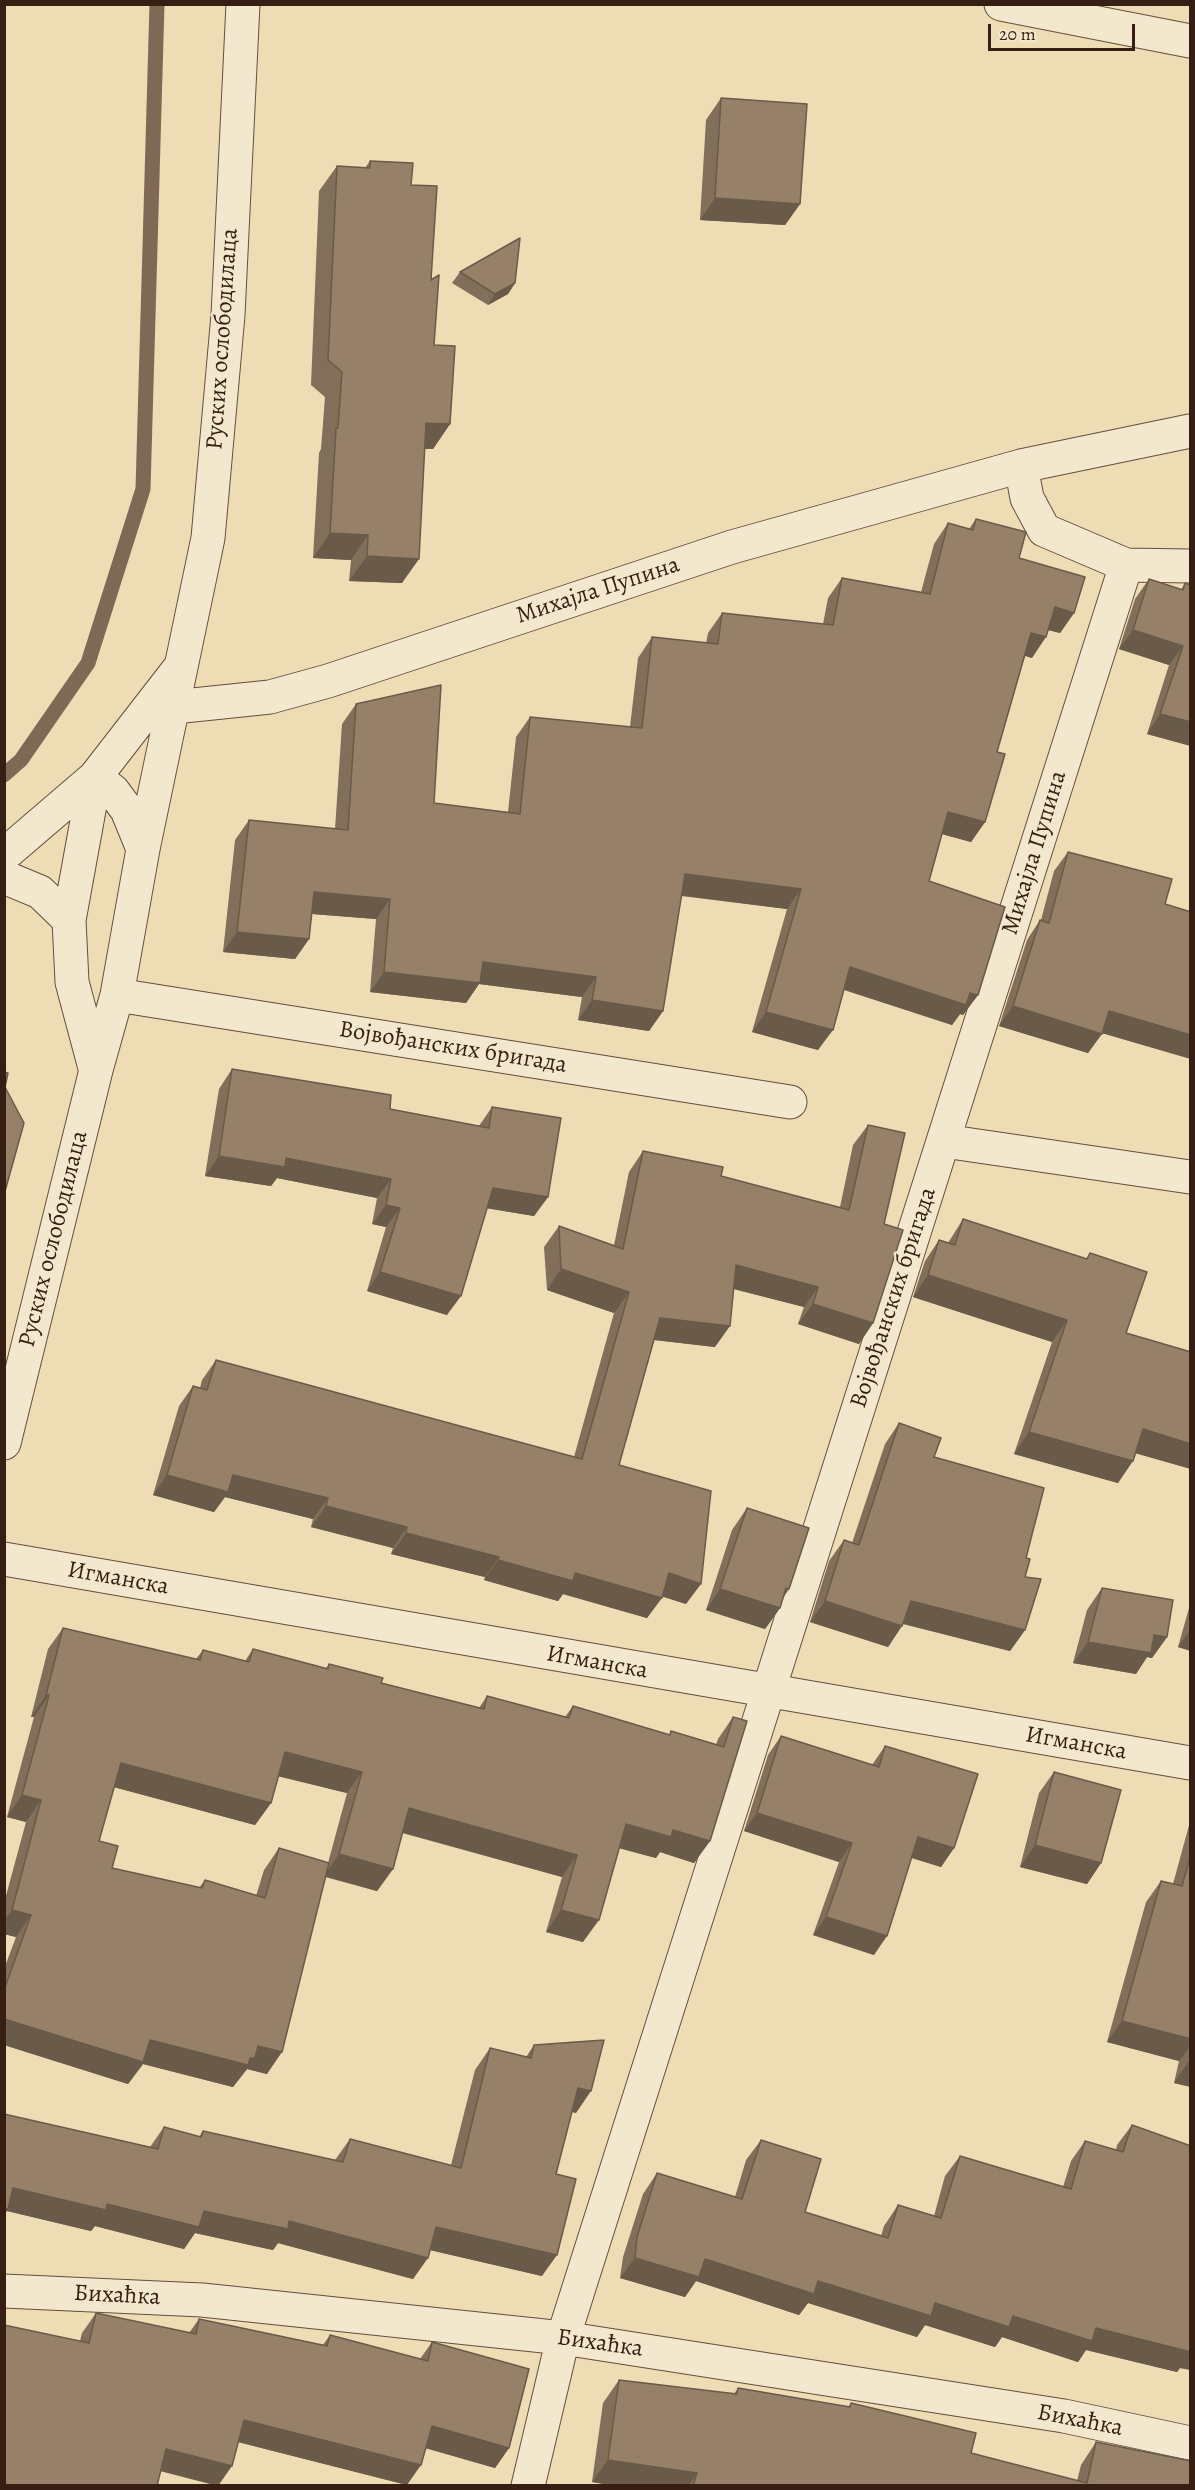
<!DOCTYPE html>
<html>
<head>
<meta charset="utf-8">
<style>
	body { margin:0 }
	#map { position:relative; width:1195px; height:2490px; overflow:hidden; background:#eddcb4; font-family:Alegreya,serif }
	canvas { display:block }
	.frame { position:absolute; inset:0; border:6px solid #371e15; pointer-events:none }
	.scale { position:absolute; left:988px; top:24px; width:147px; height:27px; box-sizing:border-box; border:3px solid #371e15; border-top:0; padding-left:8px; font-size:18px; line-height:21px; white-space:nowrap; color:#371e15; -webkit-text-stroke:4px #f3e8ce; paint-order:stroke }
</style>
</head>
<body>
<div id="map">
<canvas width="1195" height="2490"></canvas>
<div class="frame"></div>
<div class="scale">20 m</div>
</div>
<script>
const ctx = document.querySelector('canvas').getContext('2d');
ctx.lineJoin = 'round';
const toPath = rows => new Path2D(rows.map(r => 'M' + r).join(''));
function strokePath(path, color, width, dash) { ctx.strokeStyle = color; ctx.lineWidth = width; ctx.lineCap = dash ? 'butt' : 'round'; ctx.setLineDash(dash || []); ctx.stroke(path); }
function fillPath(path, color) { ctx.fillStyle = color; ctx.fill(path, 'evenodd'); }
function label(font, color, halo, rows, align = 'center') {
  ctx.font = font + ' Alegreya,serif'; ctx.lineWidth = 4.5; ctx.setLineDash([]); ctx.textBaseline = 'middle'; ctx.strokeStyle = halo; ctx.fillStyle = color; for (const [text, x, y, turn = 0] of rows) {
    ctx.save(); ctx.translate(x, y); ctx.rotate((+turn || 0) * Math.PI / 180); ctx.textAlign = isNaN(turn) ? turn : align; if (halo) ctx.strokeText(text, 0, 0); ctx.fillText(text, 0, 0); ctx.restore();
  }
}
strokePath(toPath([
	[4,775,21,760,88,663,143,489,157,4]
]), '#7f6954', 15);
const minor = toPath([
	[1021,466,1027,498,1044,530,1126,565,1190,566],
	[174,707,270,697,328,681,732,547,1021,466,1190,431],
	[4,855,95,777,113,791,127,810,143,849],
	[4,877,40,892,69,920],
	[117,995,790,1102],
	[95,1068,72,982,69,920,95,777,178,670],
	[944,1141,1190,1177],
	[4,1443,96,1070,117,995,143,849,208,538,228,315,243,4],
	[4,1559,1190,1763],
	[4,2291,202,2300,563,2338,1064,2416,1190,2443],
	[528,2486,563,2338,1126,565]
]);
const tertiary = toPath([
	[1001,4,1190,41]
]);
strokePath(minor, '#644e3d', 35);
strokePath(tertiary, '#644e3d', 35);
strokePath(minor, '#f3e8ce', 33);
strokePath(tertiary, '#f3e8ce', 33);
fillPath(toPath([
	[721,98,800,204,785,225,700,220,706,120],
	[370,161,411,185,431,280,434,345,450,424,433,449,425,449,402,583,349,581,351,560,313,558,319,453,321,449,325,397,311,385,319,191,337,166,365,168],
	[460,272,515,283,508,294,488,305,452,283],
	[976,519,1019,558,1074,613,1060,633,1048,630,1032,658,1025,656,997,752,985,822,971,842,942,834,929,881,978,995,963,1015,960,1014,952,1025,844,990,818,1050,752,1032,787,909,681,896,663,1011,649,1031,578,1020,582,997,479,984,466,1003,370,992,376,919,312,914,309,939,295,959,223,952,235,840,249,820,335,829,342,724,356,704,434,803,508,812,516,737,530,717,630,727,638,658,652,637,706,643,708,633,722,613,823,624,828,598,842,578,921,592,934,544,948,523,969,529],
	[1149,579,1181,590,1185,583,1191,585,1191,746,1147,734,1169,665,1119,649,1135,599],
	[1068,852,1165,904,1191,1059,1102,1033,1088,1053,999,1026,1027,940,1040,920,1041,920,1054,871],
	[232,1069,390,1109,479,1126,492,1107,548,1197,534,1216,487,1208,447,1315,367,1291,386,1227,372,1224,377,1198,277,1178,271,1186,205,1176,219,1089],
	[868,1125,884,1224,873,1323,859,1344,798,1324,804,1307,734,1289,715,1347,654,1340,619,1465,686,1604,662,1596,647,1618,563,1594,558,1601,484,1580,485,1577,391,1554,393,1548,311,1527,313,1519,225,1497,214,1512,153,1495,179,1406,193,1386,200,1388,202,1380,216,1360,574,1457,614,1313,547,1290,544,1247,559,1226,614,1245,629,1172,643,1151,721,1176,840,1207,853,1145],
	[963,1219,1086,1259,1090,1253,1126,1333,1191,1352,1191,1469,1135,1453,1118,1483,1014,1454,1052,1342,913,1297,925,1261,939,1240,948,1243],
	[899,1423,934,1457,1026,1558,1025,1630,1010,1651,903,1624,888,1647,810,1622,829,1561,844,1540,852,1543,885,1444],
	[747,1508,783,1597,780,1608,765,1629,706,1610,732,1530],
	[1102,1588,1167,1637,1152,1658,1147,1657,1136,1674,1073,1663,1087,1610],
	[1191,1601,1191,1651,1178,1647],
	[63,1628,196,1659,203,1650,245,1661,253,1649,326,1668,329,1664,381,1683,479,1708,487,1696,565,1717,573,1706,669,1735,671,1731,716,1745,718,1739,733,1717,710,1841,694,1863,660,1852,656,1858,619,1848,583,1942,546,1932,562,1877,402,1833,393,1869,377,1891,325,1877,267,2074,247,2069,233,2087,143,2064,128,2084,4,2045,4,1969,16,1937,4,1934,4,1903,26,1822,7,1817,34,1717,31,1717,48,1649],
	[278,1776,347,1793,328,1863,279,1848,264,1870,256,1896,205,1880,199,1888,112,1868,99,1841,114,1787,255,1825,271,1803],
	[781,1736,872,1765,885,1746,954,1848,941,1867,911,1858,874,1955,813,1935,839,1862,744,1831,768,1755],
	[1054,1772,1101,1863,1087,1884,1020,1867,1039,1793],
	[1191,1818,1191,2087,1174,2083,1179,2061,1107,2042,1146,1902,1161,1881,1173,1884],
	[534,2045,576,2113,572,2112,556,2174,542,2276,430,2250,413,2279,278,2243,273,2250,195,2233,184,2249,95,2226,91,2231,7,2211,4,2214,4,2114,150,2147,164,2127,199,2137,203,2131,335,2160,350,2139,451,2165,475,2070,490,2048,526,2057],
	[1132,2125,1191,2146,1191,2370,1180,2368,1177,2372,1086,2350,1078,2362,1002,2337,995,2347,925,2325,917,2337,808,2303,799,2315,696,2281,685,2297,620,2278,623,2257,643,2194,657,2173,735,2197,746,2160,761,2140,805,2212,881,2236,884,2226,898,2205,934,2216,945,2176,960,2156,1063,2187,1071,2161,1085,2141,1116,2150,1117,2145],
	[96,2313,189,2333,199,2319,323,2345,330,2335,420,2359,432,2342,509,2448,495,2468,426,2448,407,2485,238,2442,161,2471,80,2341,82,2333],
	[619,2380,734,2394,738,2388,848,2407,851,2403,971,2453,1077,2481,1081,2465,1096,2442,1191,2486,616,2486,592,2482,603,2403]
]), '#816f59');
fillPath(toPath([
	[715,198,800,204,785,225,700,220],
	[515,283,508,294,488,305,495,294],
	[426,423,450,424,433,449,409,448],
	[330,533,368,535,351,560,313,558],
	[367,556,419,559,402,583,349,581],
	[1055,607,1074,613,1060,633,1041,628],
	[1133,630,1183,646,1169,665,1119,649],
	[1031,633,1046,637,1032,658,1017,653],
	[1160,714,1191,722,1191,746,1147,734],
	[948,812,985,822,971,842,934,832],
	[685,874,801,889,787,909,670,894],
	[314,892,390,899,376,919,300,913],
	[237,932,309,939,295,959,223,952],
	[483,962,596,977,582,997,479,984,466,1003,370,992,384,972],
	[850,967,970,993,978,995,963,1015,960,1014,952,1025,836,987],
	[592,1000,663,1011,649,1031,578,1020],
	[1013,1006,1102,1034,1088,1053,999,1026],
	[1109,1011,1191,1035,1191,1059,1095,1031],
	[766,1012,833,1030,818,1050,752,1032],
	[219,1156,286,1158,391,1179,377,1198,277,1178,271,1186,205,1176],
	[493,1188,548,1197,534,1216,479,1207],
	[386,1205,400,1208,386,1227,372,1224],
	[736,1265,818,1287,804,1307,722,1286],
	[561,1269,629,1292,614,1313,547,1290],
	[380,1272,461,1296,447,1315,367,1291],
	[928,1275,1067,1320,1052,1342,913,1297],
	[813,1304,873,1323,859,1344,798,1324],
	[660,1318,730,1326,715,1347,646,1339],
	[1143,1429,1191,1444,1191,1469,1128,1451],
	[1029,1432,1133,1461,1118,1483,1014,1454],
	[167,1475,233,1475,328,1498,313,1519,225,1497,214,1512,153,1495],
	[326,1506,407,1527,393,1548,311,1527],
	[406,1533,499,1557,485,1577,391,1554],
	[498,1560,575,1573,662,1598,647,1618,563,1594,558,1601,484,1580],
	[669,1573,701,1584,686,1604,654,1594],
	[786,1588,789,1589,777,1607,780,1608,765,1629,706,1610,720,1589],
	[825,1601,902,1626,888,1647,810,1622],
	[911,1601,1025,1630,1010,1651,896,1622],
	[1191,1629,1191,1651,1178,1647],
	[1154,1635,1167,1637,1152,1658,1147,1657,1136,1674,1073,1663,1088,1642],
	[46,1695,49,1695,34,1717,31,1717],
	[285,1752,362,1772,347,1793,269,1774],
	[121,1763,271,1803,255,1825,106,1785],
	[22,1795,41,1800,26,1822,7,1817],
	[409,1808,577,1855,562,1877,394,1830],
	[757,1813,852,1843,839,1862,744,1831],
	[626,1824,673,1830,710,1841,694,1863,660,1852,656,1858,611,1846],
	[918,1837,954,1848,941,1867,904,1855],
	[1035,1845,1101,1863,1087,1884,1020,1867],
	[339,1854,393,1869,377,1891,324,1876],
	[12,1910,31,1915,16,1937,4,1934,4,1921],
	[561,1910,599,1920,583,1942,546,1932],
	[826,1917,887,1936,874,1955,813,1935],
	[4,2019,150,2040,258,2046,282,2052,267,2074,247,2069,233,2087,143,2064,128,2084,4,2045],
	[1122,2021,1191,2039,1191,2045,1179,2061,1107,2042],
	[1189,2061,1191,2062,1191,2087,1174,2083],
	[578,2088,591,2091,576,2113,563,2109],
	[13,2188,107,2204,204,2211,289,2221,428,2258,413,2279,278,2243,273,2250,195,2233,184,2249,95,2226,91,2231,7,2211,4,2214,4,2200],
	[436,2227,557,2255,542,2276,421,2248],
	[635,2258,705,2259,935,2303,1096,2328,1191,2351,1191,2370,1180,2368,1177,2372,1086,2350,1078,2362,1002,2337,995,2347,925,2325,917,2337,808,2303,799,2315,696,2281,685,2297,620,2278],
	[244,2420,421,2465,407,2485,230,2440],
	[432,2426,509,2448,495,2468,418,2446],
	[166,2449,232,2466,218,2486,152,2469],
	[608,2460,697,2473,688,2486,616,2486,592,2482]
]), '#695a49');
const building = toPath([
	[721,98,807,104,800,204,715,198,721,98],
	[370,161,413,163,411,185,437,186,431,280,439,275,434,345,455,346,450,424,426,423,419,559,367,556,368,535,330,533,336,428,338,428,342,372,328,360,337,166,370,168,370,161],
	[520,238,515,283,495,294,460,272,520,238],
	[976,519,1026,532,1019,558,1085,577,1074,613,1055,607,1046,637,1031,633,997,752,1005,754,985,822,948,812,929,881,1005,907,978,995,970,993,966,1005,850,967,833,1030,766,1012,801,889,685,874,663,1011,592,1000,596,977,483,962,480,983,384,972,390,899,314,892,309,939,237,932,249,820,348,830,356,704,441,685,434,803,520,814,530,717,642,728,652,637,718,644,722,613,833,625,842,578,930,594,948,523,973,530,976,519],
	[1149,579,1183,590,1185,583,1191,585,1191,722,1160,714,1183,646,1133,630,1149,579],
	[1068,852,1172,879,1165,904,1191,912,1191,1035,1109,1011,1102,1034,1013,1006,1040,920,1049,923,1068,852],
	[232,1069,391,1095,390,1109,489,1128,492,1107,561,1118,548,1197,493,1188,461,1296,380,1272,400,1208,386,1205,391,1179,286,1158,285,1167,219,1156,232,1069],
	[4,1072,8,1073,5,1087,24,1123,4,1195,4,1072],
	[868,1125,905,1133,884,1224,903,1230,873,1323,813,1304,818,1287,736,1265,730,1326,660,1318,619,1465,711,1491,701,1584,669,1573,662,1598,575,1573,573,1581,498,1560,499,1557,406,1533,407,1527,326,1506,328,1498,233,1475,228,1492,167,1475,193,1386,207,1390,216,1360,582,1459,629,1292,561,1269,559,1226,623,1249,643,1151,723,1167,721,1176,849,1210,868,1125],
	[963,1219,1087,1259,1090,1253,1147,1272,1126,1333,1191,1352,1191,1444,1143,1429,1133,1461,1029,1432,1067,1320,928,1275,939,1240,955,1245,963,1219],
	[899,1423,941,1438,934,1457,1044,1488,1026,1558,1030,1559,1025,1577,1041,1579,1025,1630,911,1601,902,1626,825,1601,844,1540,859,1545,899,1423],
	[747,1508,809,1528,789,1589,786,1588,780,1608,720,1589,747,1508],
	[1102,1588,1173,1600,1167,1637,1154,1635,1151,1653,1088,1642,1102,1588],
	[63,1628,200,1660,203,1650,249,1662,253,1649,328,1669,329,1664,383,1678,381,1683,484,1709,487,1696,569,1718,573,1706,670,1735,671,1731,724,1747,733,1717,747,1721,710,1841,673,1830,671,1837,626,1824,599,1920,561,1910,577,1855,409,1808,393,1869,339,1854,362,1772,285,1752,271,1803,121,1763,99,1841,118,1846,112,1868,202,1888,205,1880,265,1898,279,1848,329,1863,282,2052,258,2046,255,2058,250,2058,248,2065,150,2040,143,2062,4,2019,4,1990,31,1915,12,1910,41,1800,22,1795,49,1695,46,1695,63,1628],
	[781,1736,879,1767,885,1746,978,1774,954,1848,918,1837,887,1936,826,1917,852,1843,757,1813,781,1736],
	[1054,1772,1121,1790,1101,1863,1035,1845,1054,1772],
	[1191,1854,1191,2039,1122,2021,1161,1881,1182,1886,1191,1854],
	[604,2040,591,2091,578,2088,556,2174,576,2179,557,2255,436,2227,428,2258,289,2221,288,2229,204,2211,199,2227,107,2204,106,2210,13,2188,8,2209,4,2208,4,2114,158,2149,164,2127,201,2137,203,2131,343,2162,350,2139,461,2168,490,2048,531,2058,534,2045,604,2040],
	[1132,2125,1191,2146,1191,2352,1096,2328,1092,2341,1013,2316,1009,2327,935,2303,931,2316,818,2281,814,2294,705,2259,699,2277,635,2258,637,2237,657,2173,742,2199,761,2140,821,2159,805,2212,888,2238,898,2205,941,2218,960,2156,1071,2189,1085,2141,1123,2152,1132,2125],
	[96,2313,196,2334,199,2319,327,2346,330,2335,428,2361,432,2342,529,2369,509,2448,432,2426,421,2465,244,2420,232,2466,166,2449,157,2486,4,2486,4,2325,89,2343,96,2313],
	[619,2380,737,2394,738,2388,850,2407,851,2403,976,2433,971,2453,1087,2483,1096,2442,1191,2461,1191,2486,693,2486,697,2473,608,2460,619,2380]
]);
fillPath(building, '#968168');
strokePath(building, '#695a49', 1.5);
label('24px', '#371e15', '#f3e8ce', [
	["Руских ослободилаца",223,339,-86],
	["Михајла Пупина",598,591,-18],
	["Михајла Пупина",1035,853,-73],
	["Војвођанских бригада",453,1048,9],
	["Руских ослободилаца",54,1239,-76],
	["Војвођанских бригада",894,1298,-72],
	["Игманска",118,1579,10],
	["Игманска",597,1663,10],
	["Игманска",1076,1744,10],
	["Бихаћка",117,2296,3],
	["Бихаћка",600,2344,8],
	["Бихаћка",1080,2421,11]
]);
</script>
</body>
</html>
